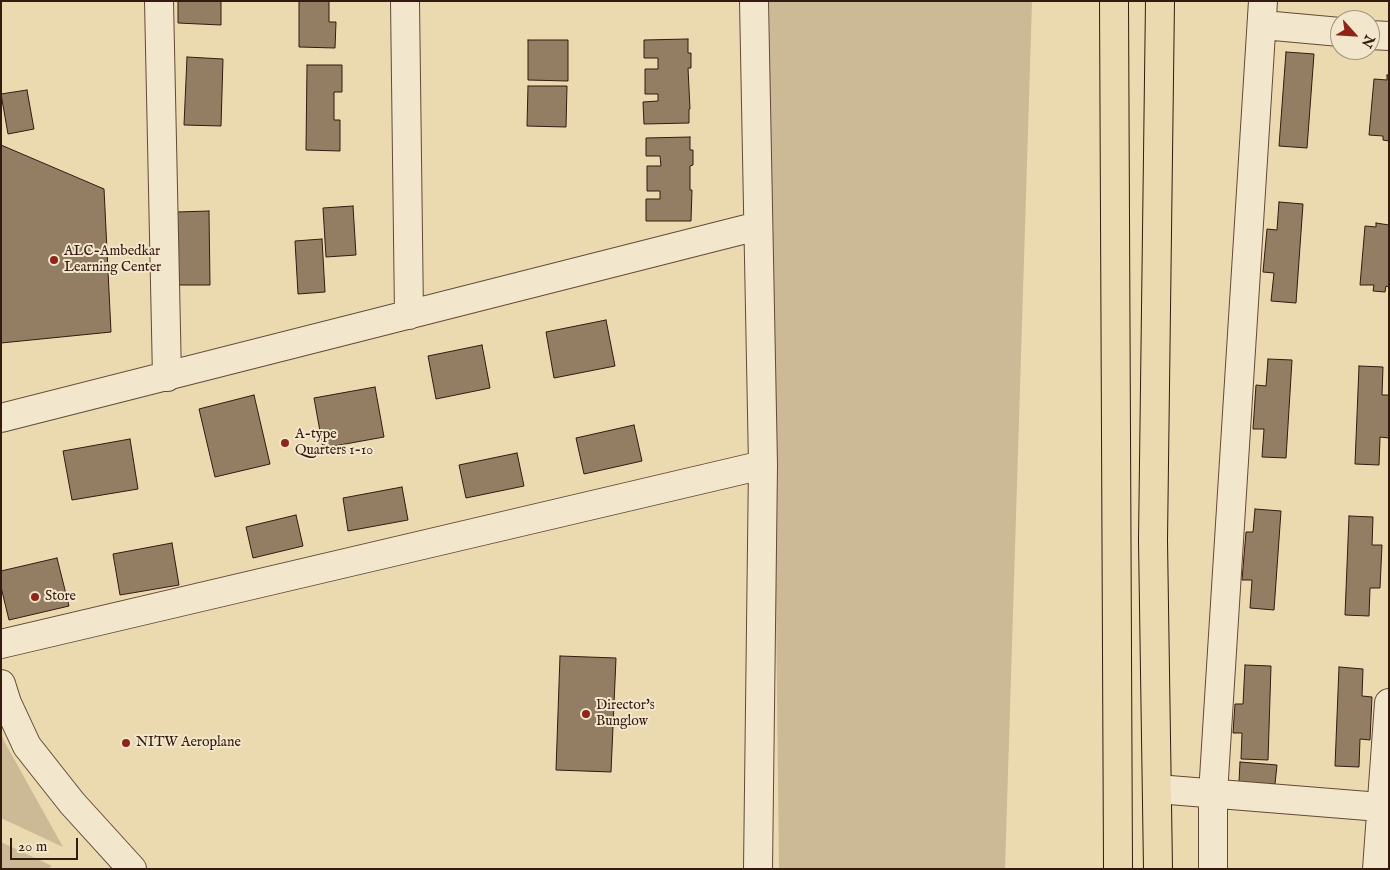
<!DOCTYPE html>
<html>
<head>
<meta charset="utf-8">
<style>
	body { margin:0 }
	#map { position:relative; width:1390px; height:870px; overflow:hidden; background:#ebd9b0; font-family:"IM FELL English",serif }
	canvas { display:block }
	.frame { position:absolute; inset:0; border:2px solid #341a0f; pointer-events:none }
	.north { position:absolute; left:1330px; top:10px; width:50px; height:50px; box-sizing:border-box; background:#f2e6cc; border:1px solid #a69480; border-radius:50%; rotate:116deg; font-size:14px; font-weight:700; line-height:20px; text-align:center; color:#341a0f }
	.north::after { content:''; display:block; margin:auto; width:18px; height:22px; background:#8f2418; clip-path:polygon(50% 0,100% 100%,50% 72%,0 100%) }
	.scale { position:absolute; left:10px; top:838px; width:68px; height:22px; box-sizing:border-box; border:2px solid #341a0f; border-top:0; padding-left:6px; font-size:15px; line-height:18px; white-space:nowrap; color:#341a0f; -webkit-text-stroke:4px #f2e6cc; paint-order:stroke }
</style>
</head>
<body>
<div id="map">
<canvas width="1390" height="870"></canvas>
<div class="frame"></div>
<div class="north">N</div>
<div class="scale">20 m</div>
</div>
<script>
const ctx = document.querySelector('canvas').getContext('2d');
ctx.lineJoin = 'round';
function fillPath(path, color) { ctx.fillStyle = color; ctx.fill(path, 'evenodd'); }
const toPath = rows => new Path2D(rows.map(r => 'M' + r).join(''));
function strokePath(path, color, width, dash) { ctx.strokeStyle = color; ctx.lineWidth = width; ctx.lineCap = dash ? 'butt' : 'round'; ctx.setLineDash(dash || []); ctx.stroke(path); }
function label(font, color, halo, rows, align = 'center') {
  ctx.font = font + ' "IM FELL English",serif'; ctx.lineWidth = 4; ctx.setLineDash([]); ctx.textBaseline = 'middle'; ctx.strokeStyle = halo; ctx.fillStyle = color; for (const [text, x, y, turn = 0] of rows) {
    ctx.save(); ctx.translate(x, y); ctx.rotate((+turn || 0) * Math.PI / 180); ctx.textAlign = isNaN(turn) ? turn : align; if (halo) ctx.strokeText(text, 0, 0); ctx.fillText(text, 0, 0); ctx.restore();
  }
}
fillPath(toPath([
	[769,1,1032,1,1005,869,779,869],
	[1,733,4,741,63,847,1,818],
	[1,842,52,866,47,869,1,869]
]), '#ccb995');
const building = toPath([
	[178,1,221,1,221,25,178,23,178,1],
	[299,1,329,1,329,22,336,22,335,48,299,47,299,1],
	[688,39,688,53,691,53,691,68,688,68,690,109,689,109,689,123,644,124,643,102,658,101,658,94,645,94,645,69,658,69,658,58,644,58,644,40,688,39],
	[528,40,568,40,568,81,528,80,528,40],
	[1286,52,1314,54,1307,148,1279,146,1286,52],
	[187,57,223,59,221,126,184,125,187,57],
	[307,65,342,65,342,92,334,92,334,120,340,120,340,151,306,150,307,65],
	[1387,75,1389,75,1389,141,1383,140,1383,136,1369,135,1374,79,1387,80,1387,75],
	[528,86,567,86,566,127,527,126,528,86],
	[27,90,34,129,8,134,1,94,27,90],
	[690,137,690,150,693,150,693,165,690,166,690,190,692,190,691,221,646,221,646,199,660,199,660,191,647,191,647,166,661,166,660,156,646,156,646,138,690,137],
	[1,145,104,189,111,332,1,343,1,145],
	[1279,202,1303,204,1296,303,1271,301,1274,273,1263,272,1267,229,1277,230,1279,202],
	[353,206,356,255,326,257,323,208,353,206],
	[209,211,210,285,179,285,177,212,209,211],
	[1376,223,1389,225,1389,287,1386,286,1385,292,1373,291,1374,285,1360,285,1365,226,1376,227,1376,223],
	[322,239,325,292,298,294,295,241,322,239],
	[606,320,615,366,554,378,546,332,606,320],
	[482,345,490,388,436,399,428,356,482,345],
	[1268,359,1292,360,1286,458,1262,457,1264,429,1253,429,1256,385,1266,386,1268,359],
	[1359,366,1383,367,1382,395,1389,395,1389,438,1380,437,1379,465,1355,464,1359,366],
	[375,387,384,437,323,448,314,398,375,387],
	[254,395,270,464,215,477,199,409,254,395],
	[634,425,642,461,584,474,576,438,634,425],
	[130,439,138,489,72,500,63,451,130,439],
	[517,453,524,486,466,498,459,465,517,453],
	[402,487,408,520,348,531,343,498,402,487],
	[1255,509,1281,511,1274,610,1250,608,1252,580,1242,580,1246,532,1253,532,1255,509],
	[296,515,303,546,253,558,246,527,296,515],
	[1349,516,1373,517,1372,545,1382,545,1380,588,1370,588,1369,616,1345,615,1349,516],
	[172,543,179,585,120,595,113,554,172,543],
	[57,558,69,606,9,620,1,587,1,571,57,558],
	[560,656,616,658,611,772,556,770,560,656],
	[1245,665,1271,666,1268,760,1241,759,1242,733,1233,733,1235,704,1243,704,1245,665],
	[1339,667,1363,669,1362,696,1372,697,1370,740,1360,739,1359,767,1335,766,1339,667],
	[1240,762,1277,765,1275,784,1239,782,1240,762]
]);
fillPath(building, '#937d63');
strokePath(building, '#341a0f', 1);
const minor = toPath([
	[159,1,167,377],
	[405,1,409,315],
	[754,1,763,465,758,869],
	[1263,25,1340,32],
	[1370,35,1389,36],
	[1,418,758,226],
	[1,644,763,465],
	[1,684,7,703,27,746,72,803,132,869],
	[1157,789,1380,807],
	[1213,869,1213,794,1263,1],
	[1377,869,1389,703]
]);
const major = toPath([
	[1114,1,1118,869],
	[1158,869,1153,540,1160,1]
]);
strokePath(minor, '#624a37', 30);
strokePath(major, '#341a0f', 30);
strokePath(minor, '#f2e6cc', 28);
strokePath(major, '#ebd9b0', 28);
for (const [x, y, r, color] of [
	[54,260,5,"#8f2418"],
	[285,443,5,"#8f2418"],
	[35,597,5,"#8f2418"],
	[586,714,5,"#8f2418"],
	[126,743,5,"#8f2418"]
]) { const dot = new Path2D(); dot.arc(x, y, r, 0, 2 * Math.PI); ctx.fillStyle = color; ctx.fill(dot); strokePath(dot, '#f2e6cc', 2); }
label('14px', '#341a0f', '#f2e6cc', [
	["ALC-Ambedkar",64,252],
	["Learning Center",64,268],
	["A-type",295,435],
	["Quarters 1-10",295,451],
	["Store",45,597],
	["Director's",596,706],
	["Bunglow",596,722],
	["NITW Aeroplane",136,743]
], 'left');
</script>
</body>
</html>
